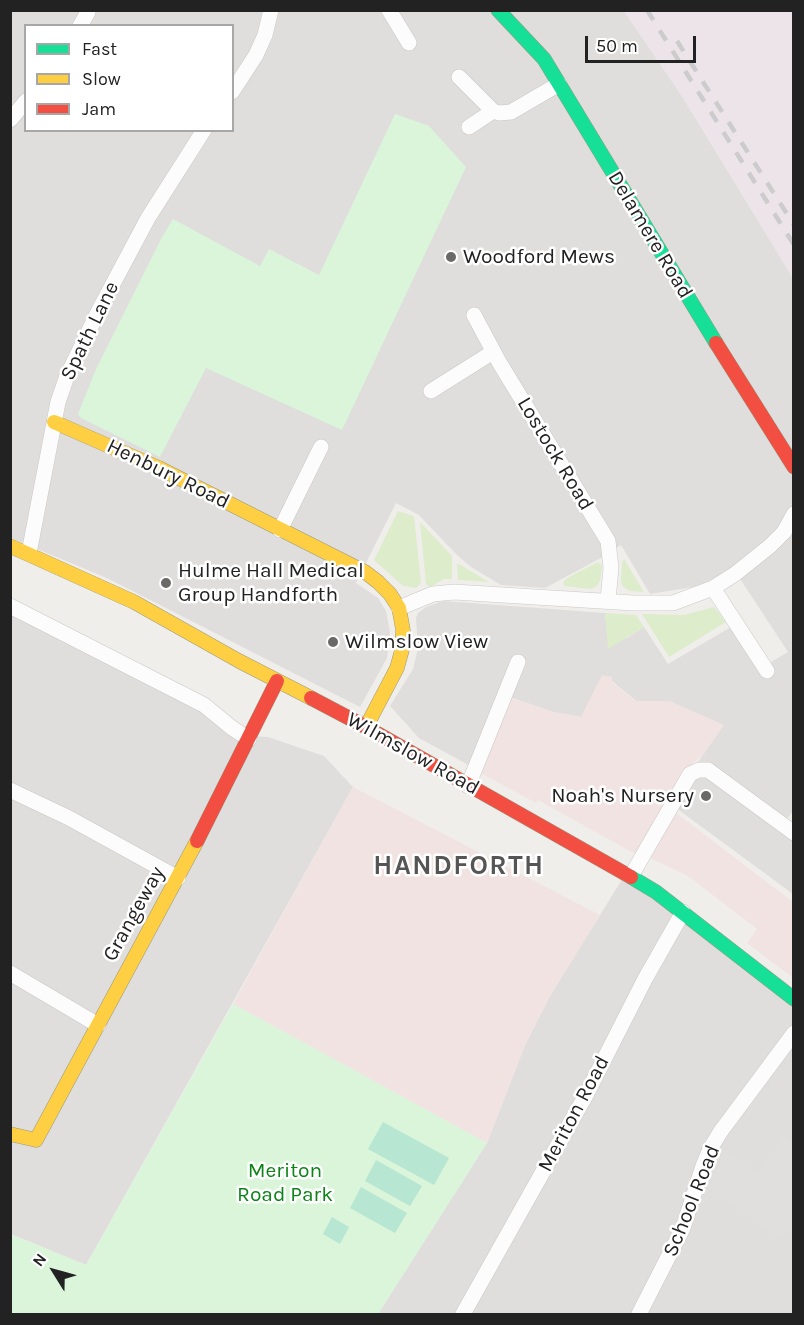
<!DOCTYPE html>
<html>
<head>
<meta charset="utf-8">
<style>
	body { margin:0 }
	#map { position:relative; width:804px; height:1325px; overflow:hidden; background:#f0eeeb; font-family:Karla,sans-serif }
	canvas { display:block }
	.frame { position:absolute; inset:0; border:12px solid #222; pointer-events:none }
	.legend { position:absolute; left:24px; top:24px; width:210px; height:108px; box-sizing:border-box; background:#fff; border:2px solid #a7a7a7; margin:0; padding:8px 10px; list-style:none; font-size:18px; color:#222 }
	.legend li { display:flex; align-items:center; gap:12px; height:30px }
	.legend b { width:30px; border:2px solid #a7a7a7 }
	.north { position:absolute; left:24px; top:1241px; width:60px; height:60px; -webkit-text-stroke:4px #fff; paint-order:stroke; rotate:307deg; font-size:16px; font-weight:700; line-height:24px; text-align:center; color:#222 }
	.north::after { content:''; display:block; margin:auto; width:21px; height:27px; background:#222; clip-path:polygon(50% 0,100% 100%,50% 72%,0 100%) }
	.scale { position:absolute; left:585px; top:36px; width:111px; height:27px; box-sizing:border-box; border:3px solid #222; border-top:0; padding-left:8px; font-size:18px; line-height:21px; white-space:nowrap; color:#222; -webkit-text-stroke:4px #fff; paint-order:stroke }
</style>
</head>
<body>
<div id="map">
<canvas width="804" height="1325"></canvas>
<div class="frame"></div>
<ul class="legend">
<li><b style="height:8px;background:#16e098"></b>Fast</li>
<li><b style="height:8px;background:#ffcf43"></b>Slow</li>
<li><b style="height:8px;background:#f24e42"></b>Jam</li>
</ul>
<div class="north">N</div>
<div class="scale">50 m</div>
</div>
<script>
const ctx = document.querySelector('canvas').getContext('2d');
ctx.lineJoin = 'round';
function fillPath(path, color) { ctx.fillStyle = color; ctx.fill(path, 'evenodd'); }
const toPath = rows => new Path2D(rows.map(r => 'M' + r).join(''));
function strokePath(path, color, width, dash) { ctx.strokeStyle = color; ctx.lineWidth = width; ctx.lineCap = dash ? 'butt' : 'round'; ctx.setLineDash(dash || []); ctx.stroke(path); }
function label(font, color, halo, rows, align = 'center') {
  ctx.font = font + ' Karla,sans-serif'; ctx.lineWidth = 5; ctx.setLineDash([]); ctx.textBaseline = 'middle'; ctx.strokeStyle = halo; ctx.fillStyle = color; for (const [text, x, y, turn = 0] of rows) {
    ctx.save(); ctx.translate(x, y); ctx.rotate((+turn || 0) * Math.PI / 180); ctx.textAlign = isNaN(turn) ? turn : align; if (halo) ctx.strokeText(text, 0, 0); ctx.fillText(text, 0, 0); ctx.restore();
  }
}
fillPath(toPath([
	[10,11,624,11,682,96,793,278,794,810,782,825,793,833,793,894,672,805,690,774,723,725,669,701,636,701,612,681,581,717,553,712,501,694,472,767,419,738,390,706,413,669,418,648,416,618,418,613,426,607,443,601,605,613,605,618,627,638,644,627,668,664,731,627,759,669,788,652,733,568,699,586,650,594,621,545,601,558,545,588,501,585,471,567,457,555,419,515,396,503,356,583,378,598,386,611,390,632,387,658,360,707,109,579,11,538],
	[26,26,232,26,232,130,26,130],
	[10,606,251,736,268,737,324,756,353,787,86,1265,11,1234],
	[626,873,793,1000,793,1314,378,1314,487,1143,525,1045,550,996]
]), '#dfdedc');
fillPath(toPath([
	[602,675,612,677,612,682,635,701,669,701,724,725,703,755,687,768,637,855,538,800,536,803,479,772,508,697,553,712,581,717],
	[353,787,600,915,550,996,525,1045,487,1143,233,1004],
	[675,812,793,902,793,978,747,943,757,929,688,876,650,858]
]), '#f1e3e1');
fillPath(toPath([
	[624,11,793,11,793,278,682,96]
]), '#ede4e9');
fillPath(toPath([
	[398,511,414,516,421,583,416,588,403,586,374,560],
	[420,522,452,556,452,579,444,579,430,587,426,584],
	[624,559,644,592,630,591,623,587,621,582,622,563],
	[598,562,602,566,600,581,597,586,591,589,564,586,563,582,569,577],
	[457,563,489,582,458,580],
	[714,607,726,622,669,657,642,614,683,615],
	[605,613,636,615,644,627,608,649]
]), '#ddeccb');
fillPath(toPath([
	[395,114,429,126,466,167,342,430,206,368,160,457,81,418,78,414,96,369,162,237,173,219,260,266,269,249,319,275],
	[233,1004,487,1143,378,1314,11,1314,10,1234,86,1265]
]), '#daf5da');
fillPath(toPath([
	[383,1122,449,1158,434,1185,368,1149],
	[376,1160,422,1186,410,1206,365,1181],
	[361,1187,407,1213,395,1233,350,1208],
	[332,1217,349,1227,340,1244,323,1234]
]), '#b7e6d2');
fillPath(toPath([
	[783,1136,793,1144,794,1215,779,1238,708,1188,726,1151,759,1173]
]), '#e0dfde');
const street = toPath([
	[389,10,409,43],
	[80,26,88,12],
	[459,77,493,111,499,113,511,112,559,84],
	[232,92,256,55,265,35,271,10],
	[10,120,26,101],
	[469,127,493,111],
	[474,315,499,362,608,541,611,568,608,600],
	[431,391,493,352],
	[280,530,321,447],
	[29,553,58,402,67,376,99,310,148,218,204,130],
	[713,588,767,671],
	[10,606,204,705,232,728,249,739],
	[399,608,433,594,454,592,633,603,673,603,713,588,735,574,770,546,784,532,794,514],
	[468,786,518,662],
	[10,790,69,818,178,878],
	[631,876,690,774,699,770,708,770,794,833],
	[10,973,98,1025],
	[463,1314,586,1095,645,979,683,912],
	[639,1314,683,1228,703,1166,710,1149,721,1131,794,1033]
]);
const fast = toPath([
	[498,10,544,59,716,343],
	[631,877,656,892,794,999]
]);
const slow = toPath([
	[54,422,159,468,365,572,378,582,390,594,399,608,403,630,402,650,397,668,366,727],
	[10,546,134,602,239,661,311,698],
	[10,1134,36,1140,197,841]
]);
const jam = toPath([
	[716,343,794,467],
	[311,698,366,727,631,877],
	[197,841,277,681]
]);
strokePath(street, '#c9c8c7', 16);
strokePath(fast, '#999a82', 15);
strokePath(slow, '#999a82', 15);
strokePath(jam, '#999a82', 15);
strokePath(street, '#fdfcfc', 15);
strokePath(fast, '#16e098', 14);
strokePath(slow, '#ffcf43', 14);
strokePath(jam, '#f24e42', 14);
strokePath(toPath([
	[647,10,794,245],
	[677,41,794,225]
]), '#ccc', 4.5, [12, 12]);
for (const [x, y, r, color] of [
	[451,257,6,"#6a6968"],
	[166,583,6,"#6a6968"],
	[333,642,6,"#6a6968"],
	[706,796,6,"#6a6968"]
]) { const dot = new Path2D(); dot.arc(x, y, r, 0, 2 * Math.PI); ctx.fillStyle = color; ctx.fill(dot); strokePath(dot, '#fff', 2); }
label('21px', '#222', '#fff', [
	["Delamere Road",650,235,59],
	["Spath Lane",90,331,-64],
	["Lostock Road",555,454,59],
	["Henbury Road",168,474,26],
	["Wilmslow Road",413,754,29],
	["Grangeway",134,914,-61],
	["Meriton Road",574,1114,-62],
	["School Road",692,1201,-68]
]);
label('21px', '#222', '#fff', [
	["Woodford Mews",463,257],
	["Hulme Hall Medical",178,571],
	["Group Handforth",178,595],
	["Wilmslow View",345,642],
	["Noah's Nursery",694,796,"right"]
], 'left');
label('21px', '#0c8416', '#fff', [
	["Meriton",285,1171],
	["Road Park",285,1195]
]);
ctx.letterSpacing = '1.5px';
label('bold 27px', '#555', '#fff', [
	["HANDFORTH",459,866]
]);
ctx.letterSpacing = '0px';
</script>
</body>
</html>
